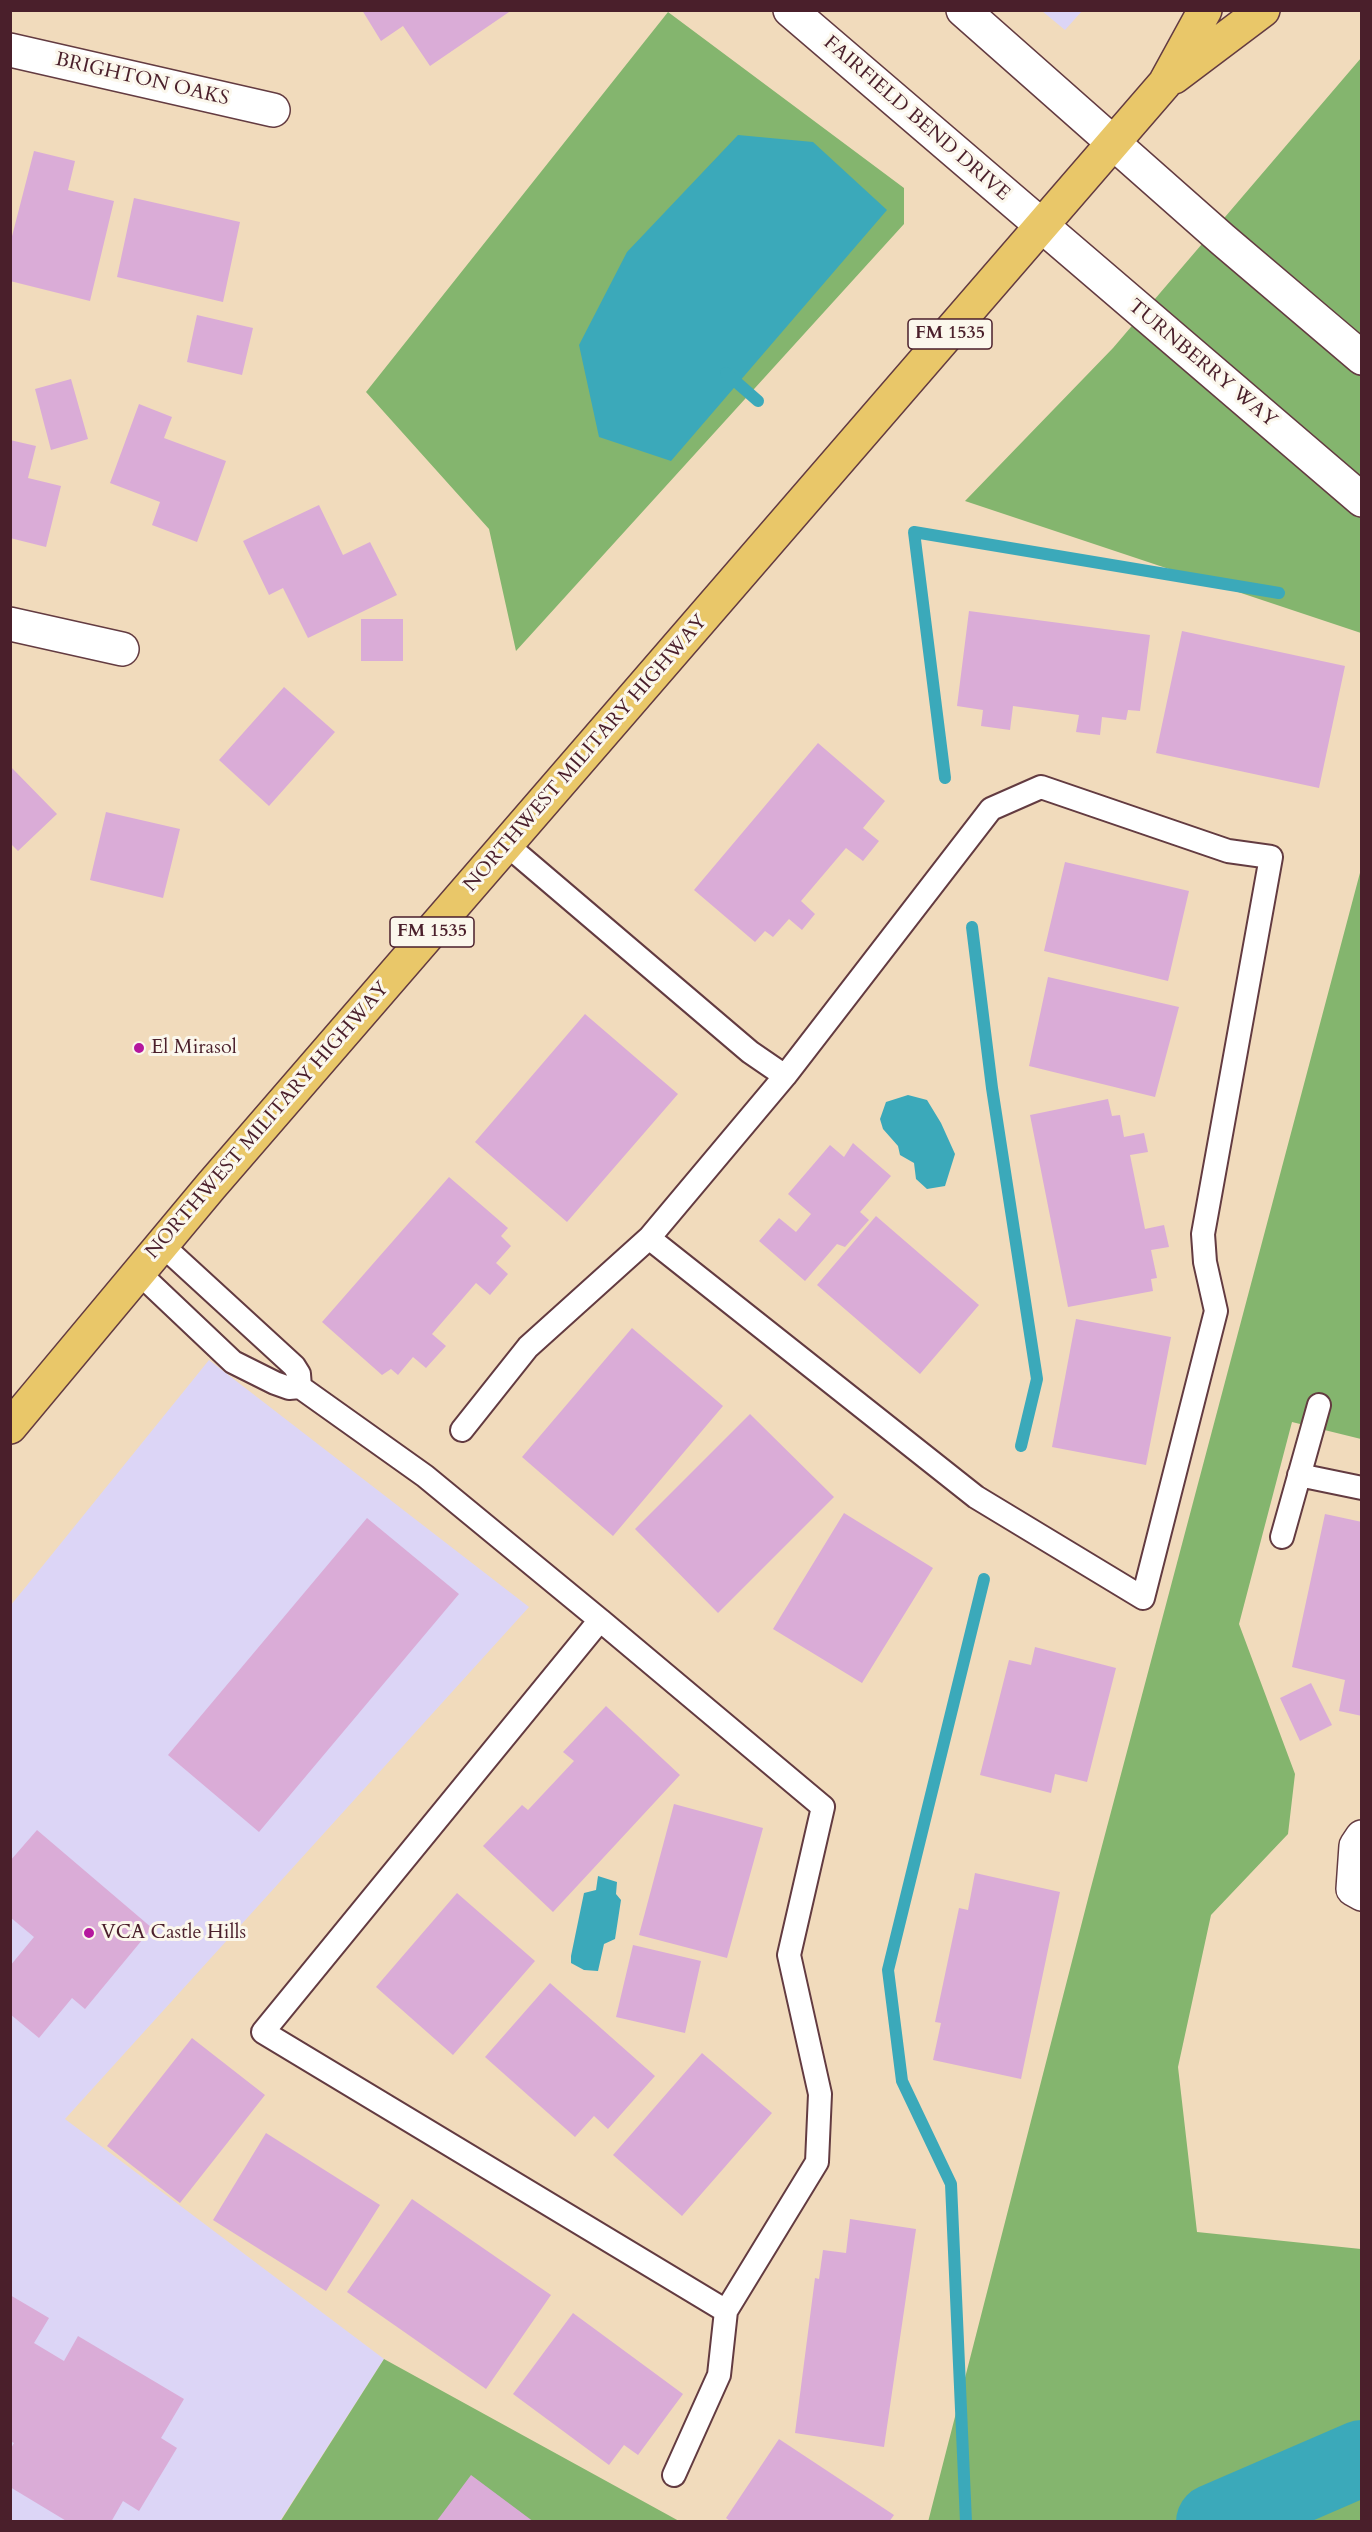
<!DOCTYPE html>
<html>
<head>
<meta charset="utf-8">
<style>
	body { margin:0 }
	#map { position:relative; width:1372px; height:2532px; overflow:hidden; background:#f1dbbc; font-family:Cardo,serif }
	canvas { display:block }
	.frame { position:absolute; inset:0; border:12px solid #4a1f2b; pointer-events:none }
</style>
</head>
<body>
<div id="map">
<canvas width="1372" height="2532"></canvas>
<div class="frame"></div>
</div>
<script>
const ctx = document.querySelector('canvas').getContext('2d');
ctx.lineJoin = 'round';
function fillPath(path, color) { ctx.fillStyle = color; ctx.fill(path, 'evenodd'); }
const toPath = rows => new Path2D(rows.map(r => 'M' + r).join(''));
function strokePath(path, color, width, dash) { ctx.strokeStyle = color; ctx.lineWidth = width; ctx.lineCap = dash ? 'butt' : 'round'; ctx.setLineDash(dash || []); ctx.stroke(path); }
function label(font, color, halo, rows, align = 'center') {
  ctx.font = font + ' Cardo,serif'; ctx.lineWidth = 6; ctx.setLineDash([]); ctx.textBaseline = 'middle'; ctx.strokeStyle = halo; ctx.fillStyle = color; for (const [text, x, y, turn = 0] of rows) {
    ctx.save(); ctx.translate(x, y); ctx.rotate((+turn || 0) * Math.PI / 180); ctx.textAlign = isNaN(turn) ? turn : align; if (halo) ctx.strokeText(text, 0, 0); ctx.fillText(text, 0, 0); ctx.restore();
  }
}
fillPath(toPath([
	[1042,11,1082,11,1065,30],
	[209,1360,529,1607,65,2119,384,2359,280,2521,11,2522,11,1605]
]), '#dcd5f6');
fillPath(toPath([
	[668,12,904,188,904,224,516,651,489,529,366,392],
	[1361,58,1361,633,965,501,1113,348],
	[1361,869,1361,1439,1292,1422,1239,1624,1295,1774,1288,1834,1211,1915,1178,2067,1197,2232,1361,2249,1361,2521,928,2522,1090,1891],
	[384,2359,679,2521,280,2522]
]), '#84b56e');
fillPath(toPath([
	[738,135,813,142,887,210,671,461,599,437,579,345,627,252],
	[908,1095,927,1100,941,1123,955,1154,945,1186,927,1189,916,1179,914,1163,900,1155,898,1146,883,1129,880,1119,886,1102],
	[598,1876,617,1882,616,1894,621,1900,615,1939,604,1944,598,1971,584,1970,571,1963,571,1956,584,1893,596,1890]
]), '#3ba9ba');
strokePath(toPath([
	[726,373,758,401],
	[945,778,914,532,1279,593],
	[972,927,992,1088,1037,1379,1021,1446],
	[966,2522,951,2184,902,2081,888,1970,984,1579]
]), '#3ba9ba', 12);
strokePath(toPath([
	[1214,2522,1362,2458]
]), '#3ba9ba', 76);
fillPath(toPath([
	[362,10,512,10,430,66,403,26,381,41],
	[34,151,75,161,68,190,114,201,90,301,10,281,10,244],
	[134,198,240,222,223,302,117,277],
	[197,315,253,328,242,375,187,362],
	[71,379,88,439,51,450,35,389],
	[139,404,172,417,164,438,226,461,197,542,152,525,160,502,110,483],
	[10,440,36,446,28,478,61,486,46,547,10,538],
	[319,505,343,555,370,542,397,595,308,638,283,588,269,595,243,541],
	[969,611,1150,635,1140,711,1128,710,1126,720,1102,717,1100,735,1076,732,1079,715,1013,706,1010,730,981,726,983,710,957,706],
	[361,619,403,619,403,661,361,661],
	[1182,631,1345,666,1319,788,1156,753],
	[284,687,335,732,269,806,219,760],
	[818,743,885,801,863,828,879,841,863,861,846,848,801,901,815,914,802,930,789,919,773,937,765,931,755,942,694,890],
	[10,766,57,814,18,851,10,843],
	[106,812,180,829,163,898,90,880],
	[1065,862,1189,891,1168,981,1044,951],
	[1048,977,1179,1007,1155,1097,1029,1066],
	[585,1014,678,1094,567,1222,475,1142],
	[1108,1099,1112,1116,1120,1115,1124,1137,1144,1133,1148,1152,1130,1155,1145,1229,1164,1225,1169,1247,1151,1250,1157,1278,1151,1279,1153,1291,1068,1307,1030,1115],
	[853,1143,891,1176,860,1212,869,1220,845,1247,837,1244,805,1281,759,1241,779,1218,796,1232,811,1214,788,1194,830,1145,844,1157],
	[449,1177,508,1228,501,1236,511,1246,496,1263,508,1274,490,1295,476,1283,432,1334,446,1346,426,1368,413,1357,398,1375,391,1369,382,1375,322,1322],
	[876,1216,979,1305,920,1374,817,1285],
	[1076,1319,1171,1337,1146,1465,1052,1447],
	[632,1328,723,1406,613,1536,522,1457],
	[750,1414,834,1497,718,1613,635,1529],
	[844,1513,933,1568,862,1683,773,1629],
	[1325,1514,1362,1522,1362,1716,1339,1711,1345,1680,1292,1667],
	[367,1518,459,1594,259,1832,168,1755],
	[1035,1647,1116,1668,1087,1782,1055,1774,1051,1793,980,1775,1009,1660,1031,1665],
	[1311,1683,1332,1725,1300,1741,1280,1698],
	[606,1706,680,1775,553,1912,483,1846,522,1805,528,1810,574,1761,563,1752],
	[674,1804,763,1828,727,1958,639,1935],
	[37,1830,152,1928,85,2009,72,1998,39,2038,10,2014,10,1966,34,1937,10,1917,10,1861],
	[975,1873,1060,1892,1021,2079,933,2060,941,2023,935,2022,959,1908,968,1910],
	[457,1893,535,1961,453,2055,376,1987],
	[633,1945,701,1961,685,2033,616,2017],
	[550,1983,655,2076,608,2129,594,2116,575,2137,485,2057],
	[192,2038,265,2095,180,2203,107,2146],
	[702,2053,772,2113,682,2216,613,2155],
	[266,2133,380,2205,326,2291,213,2220],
	[412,2199,551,2295,486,2389,347,2292],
	[850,2219,916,2229,884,2447,795,2433,815,2278,819,2279,823,2250,846,2253],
	[10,2295,49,2318,34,2343,64,2361,78,2336,184,2399,161,2438,177,2448,139,2511,123,2501,111,2522,68,2522,10,2487,10,2450,14,2443,10,2441],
	[573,2313,683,2394,638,2455,624,2445,609,2465,513,2394],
	[779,2439,894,2515,889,2522,731,2522,726,2518],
	[471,2475,534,2522,436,2522]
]), '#daacd7');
const service = toPath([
	[649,1238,785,1076],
	[162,1245,294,1366,299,1374,300,1387],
	[139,1273,233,1362,275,1383,289,1388,300,1387,425,1476,600,1620,263,2032,726,2311,817,2162,820,2094,789,1955,823,1807,600,1620],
	[462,1430,528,1347,649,1238,976,1497,1143,1598,1216,1311,1205,1262,1203,1234,1271,857,1228,851,1041,787,991,809,785,1076,750,1052,507,845],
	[1299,1475,1362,1488],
	[1282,1537,1319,1405],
	[674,2475,719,2375,726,2311]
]);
const minor = toPath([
	[790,10,1362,500],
	[963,10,1222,239,1362,358],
	[10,50,273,110],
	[10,624,122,649],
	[1362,1837,1356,1846,1353,1889,1362,1894]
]);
const primary = toPath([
	[1174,77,1263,10],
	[10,1427,211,1186,1165,83,1205,10]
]);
strokePath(service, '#633b41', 26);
strokePath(minor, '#633b41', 36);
strokePath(primary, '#633b41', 36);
strokePath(service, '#fff', 22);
strokePath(minor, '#fff', 33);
strokePath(primary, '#e9c769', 33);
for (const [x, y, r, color] of [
	[139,1048,6,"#b5179e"],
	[89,1933,6,"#b5179e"]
]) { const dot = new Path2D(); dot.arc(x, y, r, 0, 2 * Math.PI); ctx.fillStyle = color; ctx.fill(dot); strokePath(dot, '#fbf7ec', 2); }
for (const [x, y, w] of [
	[950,334,84],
	[432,932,84]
]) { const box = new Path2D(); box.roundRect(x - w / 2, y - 15, w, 30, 4.5); ctx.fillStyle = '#fbf7ec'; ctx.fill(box); strokePath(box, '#4a1f2b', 1.5); }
label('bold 18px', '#4a1f2b', null, [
	["FM 1535",950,334],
	["FM 1535",432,932]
]);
label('20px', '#4a1f2b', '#fbf7ec', [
	["BRIGHTON OAKS",142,80,13],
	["FAIRFIELD BEND DRIVE",916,119,41],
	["TURNBERRY WAY",1202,364,40],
	["NORTHWEST MILITARY HIGHWAY",586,754,-49],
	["NORTHWEST MILITARY HIGHWAY",268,1121,-49]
]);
label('20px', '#4a1f2b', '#fbf7ec', [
	["El Mirasol",151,1048],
	["VCA Castle Hills",101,1933]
], 'left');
</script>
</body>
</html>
